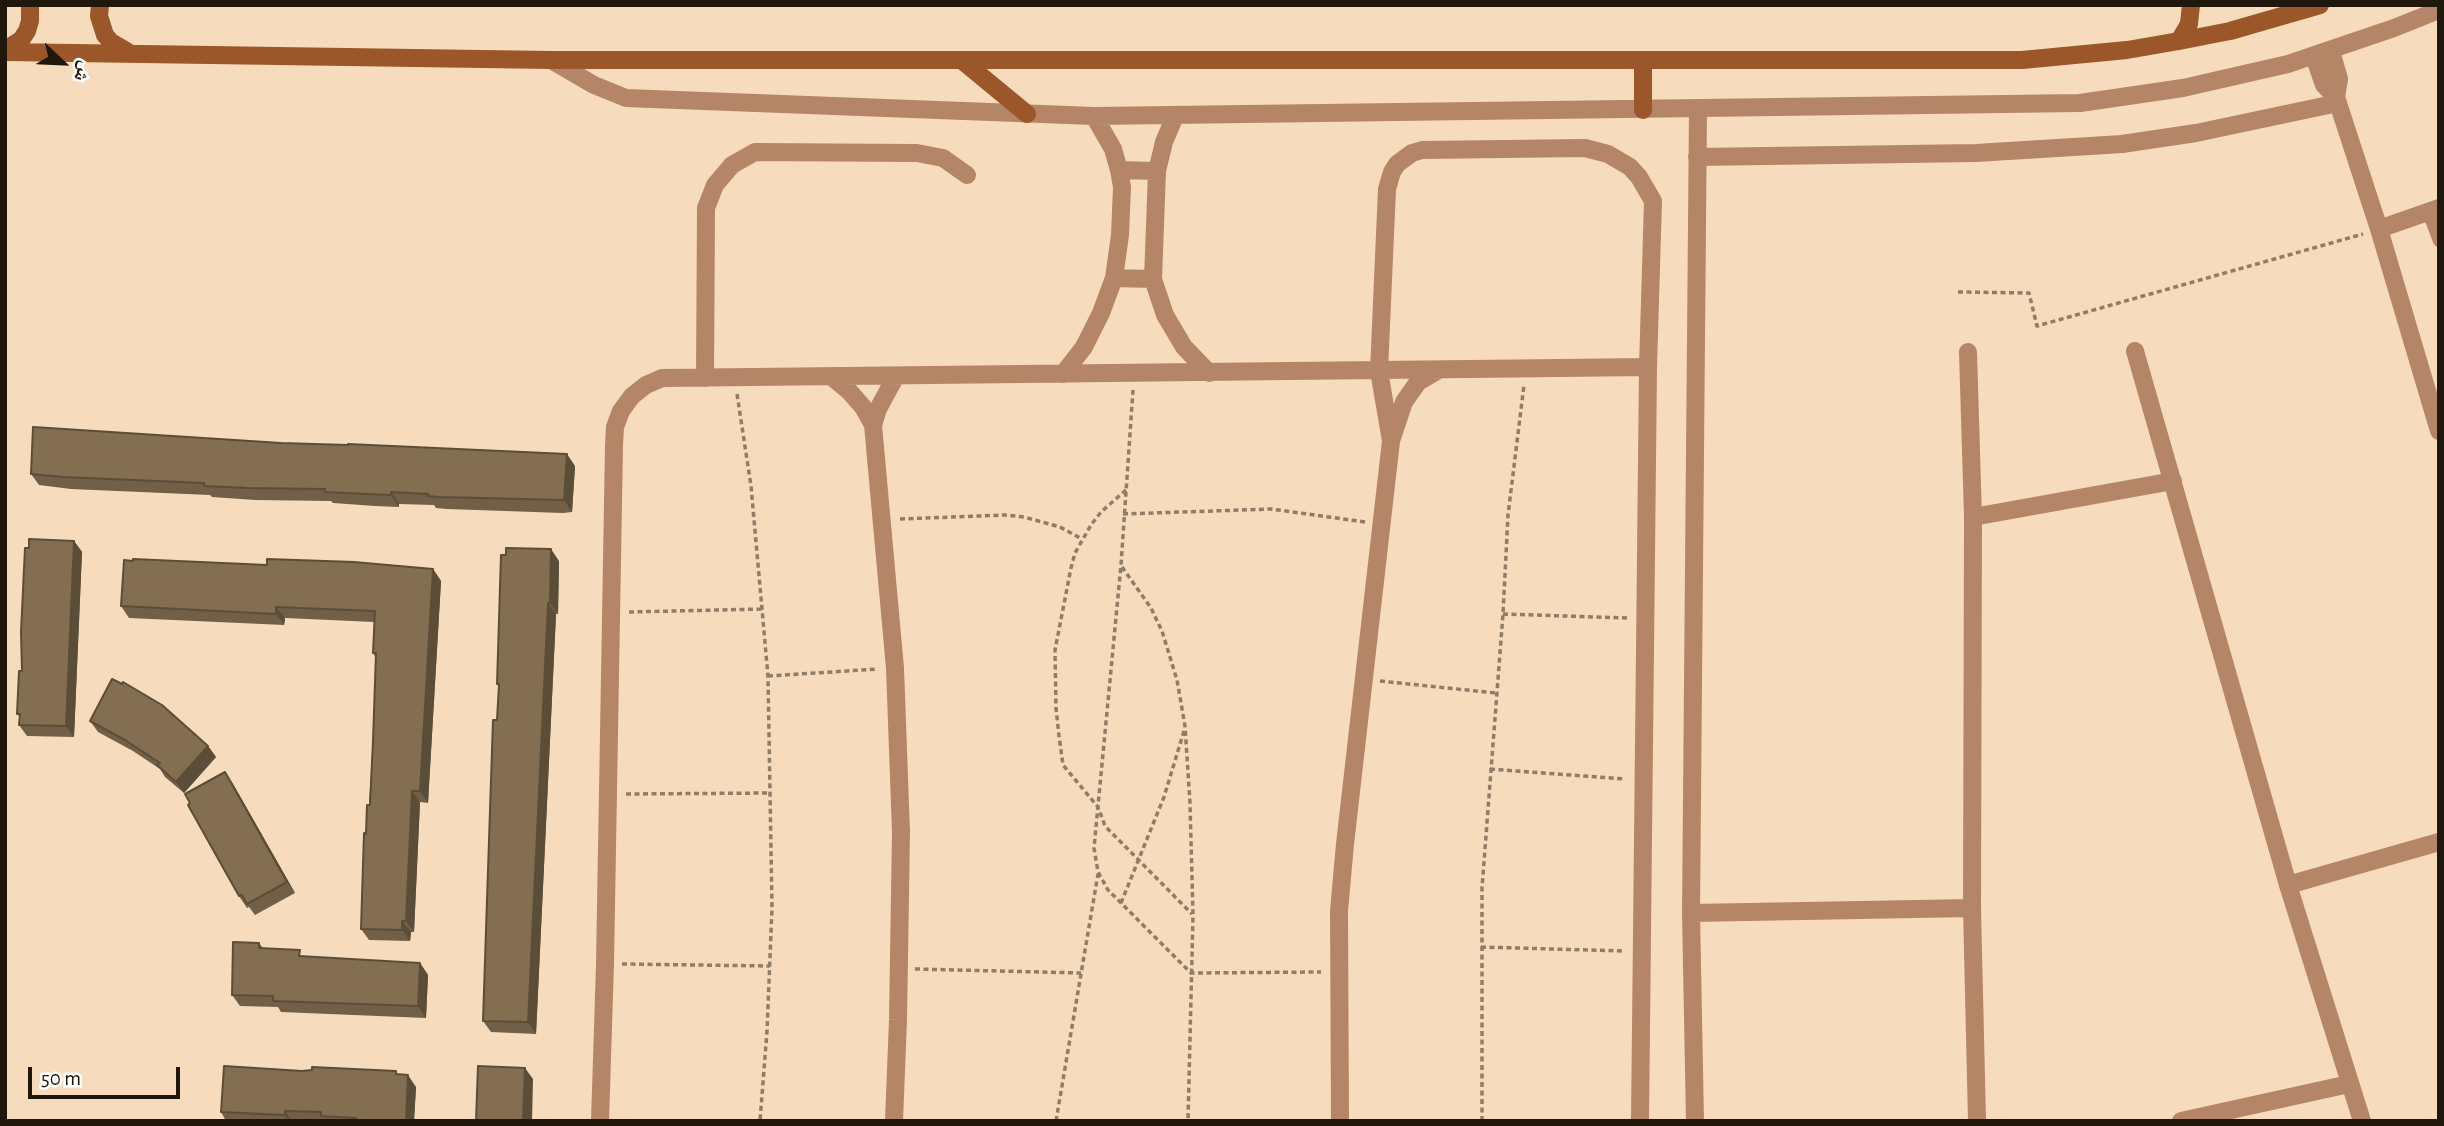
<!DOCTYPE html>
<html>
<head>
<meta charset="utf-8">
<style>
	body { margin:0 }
	#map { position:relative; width:2444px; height:1126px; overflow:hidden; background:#f6dcbd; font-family:"Alegreya Sans","Noto Naskh Arabic",sans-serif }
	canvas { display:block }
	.frame { position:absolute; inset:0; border:7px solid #20170c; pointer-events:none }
	.north { position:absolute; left:28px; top:28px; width:70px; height:70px; -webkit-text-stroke:5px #fff; paint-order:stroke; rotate:113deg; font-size:19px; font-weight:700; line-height:28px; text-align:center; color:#20170c }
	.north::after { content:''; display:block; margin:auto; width:24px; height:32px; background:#20170c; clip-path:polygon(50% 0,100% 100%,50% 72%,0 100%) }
	.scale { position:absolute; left:28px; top:1067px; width:152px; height:32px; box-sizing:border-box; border:4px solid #20170c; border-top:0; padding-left:9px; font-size:21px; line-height:24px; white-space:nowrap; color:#20170c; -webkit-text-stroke:5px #fff; paint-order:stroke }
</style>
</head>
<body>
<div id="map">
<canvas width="2444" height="1126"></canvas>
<div class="frame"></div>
<div class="north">ش</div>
<div class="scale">50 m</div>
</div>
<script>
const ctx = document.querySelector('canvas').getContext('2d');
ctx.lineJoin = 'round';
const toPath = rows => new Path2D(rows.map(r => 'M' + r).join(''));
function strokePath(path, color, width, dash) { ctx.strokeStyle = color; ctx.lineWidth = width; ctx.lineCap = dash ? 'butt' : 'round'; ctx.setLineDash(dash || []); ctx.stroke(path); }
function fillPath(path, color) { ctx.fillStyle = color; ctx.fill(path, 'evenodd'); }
strokePath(toPath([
	[1958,292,2029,293,2037,326,2363,234],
	[1133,390,1121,565,1094,848,1098,872,1108,890,1191,973,1321,972],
	[737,394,751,486,768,676,772,908,767,1031,760,1121],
	[1126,490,1101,512,1091,525,1075,553,1071,568,1055,650,1056,708,1059,736,1063,765,1098,807,1105,826,1192,914],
	[1123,514,1271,509,1365,522],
	[900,519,1005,515,1024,517,1060,527,1082,539],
	[1122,567,1151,608,1162,631,1177,680,1185,726,1190,803,1193,915,1188,1121],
	[629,612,764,609],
	[1503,614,1627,618],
	[768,676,878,669],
	[1380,681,1496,693],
	[1490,769,1624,779],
	[626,794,771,793],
	[1121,903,1164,797,1184,731],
	[1481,947,1623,951],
	[622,964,770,966],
	[915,969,1081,973],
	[1056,1121,1098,874],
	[1482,1121,1482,888,1503,614,1508,515,1524,385]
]), '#8f7d68', 3.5, [5, 3.5]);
strokePath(toPath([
	[2428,212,2439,241]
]), '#b58568', 12);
strokePath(toPath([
	[2331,51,2339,79,2336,97,2379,229,2439,431],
	[2314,56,2324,85,2336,97],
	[551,60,594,85,626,98,1094,116,2080,103,2183,88,2288,64,2394,28,2439,10],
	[1175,116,1164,142,1157,171,1153,279,1165,315,1184,347,1209,373],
	[1697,157,1976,153,2122,144,2196,133,2338,103],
	[1119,170,1157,171],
	[2379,229,2439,208],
	[1114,278,1153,279],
	[2135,351,2288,885,2362,1121],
	[1968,352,1973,517,1972,908,1977,1121],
	[1063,374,1084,347,1101,313,1114,278,1120,235,1122,187,1119,170,1113,149,1094,116],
	[832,377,849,391,863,407,873,425,895,668,901,832,898,1020,894,1121],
	[705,378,706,208,715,185,732,165,755,152,917,153,943,158,967,175],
	[873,425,878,409,896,376],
	[1391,441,1379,371,1387,189,1392,172,1397,164,1412,153,1422,150,1585,148,1608,154,1630,167,1639,177,1653,201,1648,367,1640,1121],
	[1973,517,2173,481],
	[2288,885,2439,842],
	[1691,913,1972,908],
	[600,1121,605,964,614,445,615,427,621,411,632,396,646,385,662,378,1648,367],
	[1340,1121,1339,911,1345,844,1391,441,1404,402,1418,382,1437,371],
	[1695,1121,1691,913,1698,109],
	[2181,1121,2349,1084]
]), '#b58568', 18);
strokePath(toPath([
	[100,5,99,16,105,35,111,42,128,52],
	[2179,41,2189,24,2191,5],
	[5,50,21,40,27,31,30,21,30,5],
	[5,52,551,60,2022,60,2127,50,2179,41,2230,31,2320,5],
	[964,62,1027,114],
	[1643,110,1643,60]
]), '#9b5729', 18);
fillPath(toPath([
	[575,466,572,512,563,513,447,509,436,508,434,505,399,504,399,507,375,506,333,503,331,501,255,500,212,497,210,495,71,489,39,485,31,474],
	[74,541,82,552,74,737,27,736,19,725,20,717,17,714,22,671,29,548],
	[506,555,559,561,558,614,556,614,536,1034,491,1032,483,1021,499,686,497,684],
	[267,565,433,569,441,581,428,803,420,802,414,932,411,932,410,941,369,940,361,929,373,741,376,658,373,653,374,622,285,618,284,625,129,618,121,606],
	[90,721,208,746,216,757,184,793,165,777,160,769,133,751,98,732],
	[225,772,233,784,295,893,255,915,249,907,247,908,239,896,190,803],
	[259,943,263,948,304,956,420,963,428,975,426,1018,281,1012,278,1007,240,1006,232,995],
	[302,1071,399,1075,416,1087,414,1121,226,1121,221,1112]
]), '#725f47');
fillPath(toPath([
	[567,454,575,466,572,512,564,500],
	[391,492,399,504,399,507,391,495],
	[74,541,82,552,74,737,66,726],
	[551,549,559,561,558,614,550,603],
	[433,569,441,581,428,803,420,791],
	[548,603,556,614,536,1034,528,1022],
	[276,607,285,618,284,625,276,614],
	[208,746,216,757,184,793,176,782],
	[225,772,233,784,295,893,287,882],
	[412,791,420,802,414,932,406,921],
	[402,921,411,932,410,941,402,930],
	[420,963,428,975,426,1018,418,1006],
	[525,1068,533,1079,532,1121,523,1121],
	[408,1075,416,1087,414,1121,406,1121],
	[285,1111,292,1121,288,1121,285,1115]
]), '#5c4d39');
const building = toPath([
	[33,427,281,443,348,445,348,444,567,454,564,500,439,497,427,496,428,494,391,492,391,495,367,494,325,492,325,489,247,488,204,486,204,483,63,477,31,474,33,427],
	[29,539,74,541,66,726,19,725,20,714,17,714,19,671,22,671,21,632,25,548,29,548,29,539],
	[506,548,551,549,550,603,548,603,528,1022,483,1021,493,720,497,720,499,684,497,684,501,555,506,555,506,548],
	[133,559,267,565,267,559,354,562,433,569,420,791,412,791,406,921,402,921,402,930,361,929,364,833,366,834,367,805,370,805,373,741,376,653,373,653,375,611,276,607,276,614,121,606,124,560,133,561,133,559],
	[112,679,122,684,123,682,162,705,208,746,176,782,157,765,160,763,125,740,90,721,112,679],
	[225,772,287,882,247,904,242,895,239,896,188,805,190,803,185,794,225,772],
	[233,942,259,943,259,948,300,950,299,956,420,963,418,1006,273,1001,273,996,232,995,233,942],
	[224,1066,302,1071,312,1070,312,1067,396,1071,396,1074,408,1075,406,1121,356,1121,356,1118,321,1116,321,1112,285,1111,285,1115,221,1112,224,1066],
	[478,1066,525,1068,523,1121,476,1121,478,1066]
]);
fillPath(building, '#846e52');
strokePath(building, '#5c4d39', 2);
</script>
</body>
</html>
